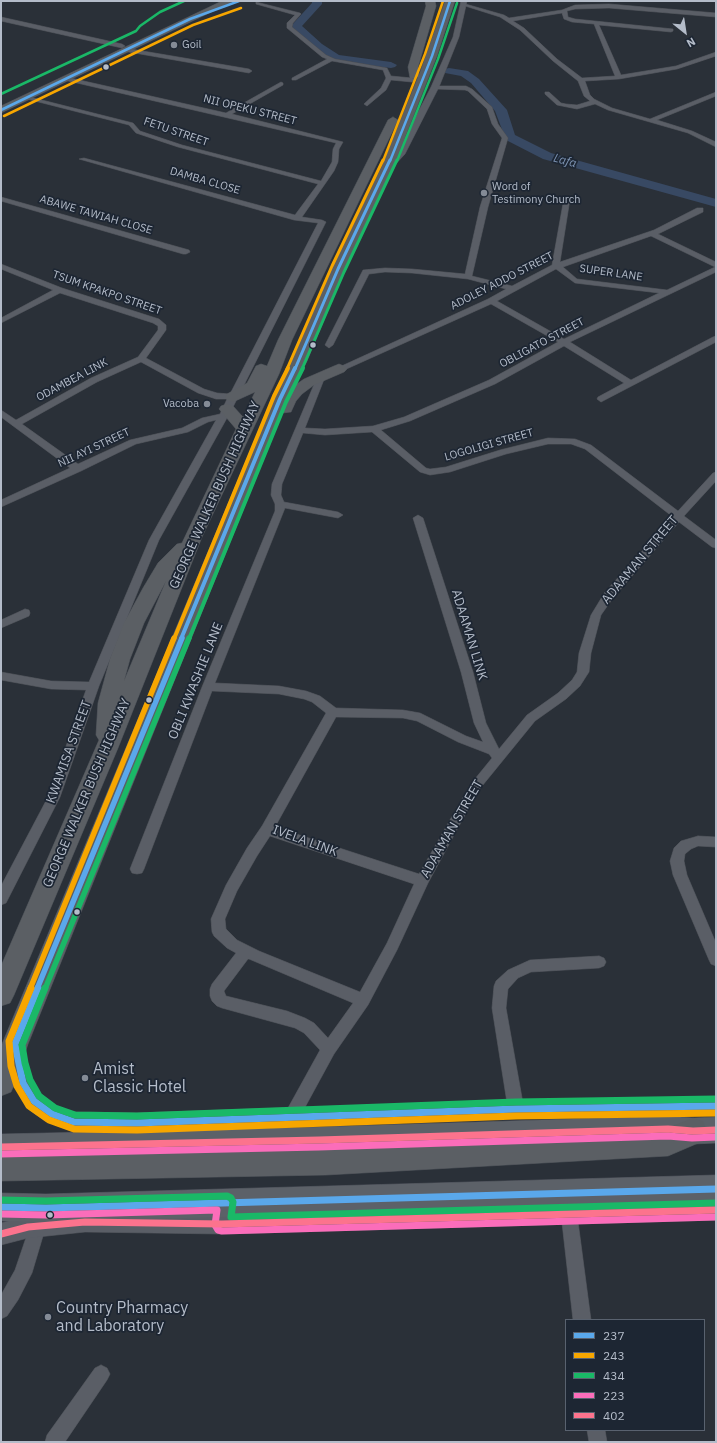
<!DOCTYPE html>
<html>
<head>
<meta charset="utf-8">
<style>
	body { margin:0 }
	#map { position:relative; width:717px; height:1443px; overflow:hidden; background:#2a3038; font-family:"IBM Plex Sans",sans-serif }
	canvas { display:block }
	.frame { position:absolute; inset:0; border:2px solid #b4bcc9; pointer-events:none }
	.legend { position:absolute; left:565px; top:1319px; width:140px; height:112px; box-sizing:border-box; background:#1d2633; border:1px solid #59626f; margin:0; padding:5px 7px; list-style:none; font-size:12px; color:#b4bcc9 }
	.legend li { display:flex; align-items:center; gap:8px; height:20px }
	.legend b { width:20px; border:1px solid #59626f }
	.north { position:absolute; left:665px; top:12px; width:40px; height:40px; -webkit-text-stroke:3px #1d2633; paint-order:stroke; rotate:150deg; font-size:11px; font-weight:700; line-height:16px; text-align:center; color:#b4bcc9 }
	.north::after { content:''; display:block; margin:auto; width:14px; height:18px; background:#b4bcc9; clip-path:polygon(50% 0,100% 100%,50% 72%,0 100%) }
</style>
</head>
<body>
<div id="map">
<canvas width="717" height="1443"></canvas>
<div class="frame"></div>
<ul class="legend">
<li><b style="height:5px;background:#5aa8eb"></b>237</li>
<li><b style="height:5px;background:#f7a600"></b>243</li>
<li><b style="height:5px;background:#1ab867"></b>434</li>
<li><b style="height:5px;background:#fb6dba"></b>223</li>
<li><b style="height:5px;background:#fc738d"></b>402</li>
</ul>
<div class="north">N</div>
</div>
<script>
const ctx = document.querySelector('canvas').getContext('2d');
ctx.lineJoin = 'round';
const toPath = rows => new Path2D(rows.map(r => 'M' + r).join(''));
function fillPath(path, color) { ctx.fillStyle = color; ctx.fill(path, 'evenodd'); }
function strokePath(path, color, width, dash) { ctx.strokeStyle = color; ctx.lineWidth = width; ctx.lineCap = dash ? 'butt' : 'round'; ctx.setLineDash(dash || []); ctx.stroke(path); }
function label(font, color, halo, rows, align = 'center') {
  ctx.font = font + ' "IBM Plex Sans",sans-serif'; ctx.lineWidth = 3.5; ctx.setLineDash([]); ctx.textBaseline = 'middle'; ctx.strokeStyle = halo; ctx.fillStyle = color; for (const [text, x, y, turn = 0] of rows) {
    ctx.save(); ctx.translate(x, y); ctx.rotate((+turn || 0) * Math.PI / 180); ctx.textAlign = isNaN(turn) ? turn : align; if (halo) ctx.strokeText(text, 0, 0); ctx.fillText(text, 0, 0); ctx.restore();
  }
}
fillPath(toPath([
	[312,1,322,1,322,4,302,26,322,44,339,55,391,62,397,65,395,67,391,68,345,63,331,59,314,48,291,26,312,3,312,1],
	[449,68,468,71,479,79,507,110,515,135,551,153,716,199,716,207,543,159,506,140,495,111,471,83,461,76,445,73,443,71,445,69,449,68]
]), '#384963');
const minor = toPath([
	[256,2,300,13,301,14,293,23,292,27,326,55,335,59,387,68,391,76,412,78,415,80,412,82,391,80,386,90,367,106,364,104,381,88,386,78,383,70,332,61,296,80,292,80,292,78,327,59,322,57,287,28,287,23,295,15,256,4,256,2],
	[462,3,504,15,509,18,562,10,575,5,609,4,716,13,716,17,609,8,575,9,567,11,568,17,575,19,673,29,673,31,671,32,599,25,621,75,676,66,716,52,716,56,677,69,619,79,585,81,590,95,594,99,612,108,650,119,716,92,716,96,657,120,692,131,716,142,716,147,688,133,608,110,595,104,577,109,557,105,545,94,545,92,549,92,561,103,566,104,577,105,590,101,584,96,578,81,553,61,520,30,500,17,462,5,462,3],
	[562,13,564,19,572,22,594,24,615,76,582,78,557,59,524,28,513,21,562,13],
	[1,17,122,44,125,46,122,48,1,21,1,17],
	[125,48,249,69,252,71,249,73,123,51,123,49,125,48],
	[66,77,226,113,281,82,283,83,283,85,232,114,343,142,339,149,338,162,334,171,302,217,322,220,326,222,232,409,159,540,99,686,60,797,6,903,1,905,1,886,48,797,86,690,51,689,1,680,1,672,51,681,89,682,149,540,216,420,208,422,188,432,136,444,81,471,1,507,1,500,70,468,1,417,1,410,16,420,91,378,138,357,158,330,158,326,153,323,60,293,1,323,1,318,53,290,1,269,1,264,62,288,159,319,166,325,166,330,146,358,204,389,217,393,230,394,318,223,294,220,79,159,84,158,295,215,318,184,178,147,136,133,129,125,23,98,26,96,133,123,140,131,182,145,321,181,332,162,333,149,336,143,64,80,63,79,66,77],
	[141,362,198,393,216,399,227,399,220,414,202,418,182,428,130,440,78,464,22,424,97,382,141,362],
	[433,86,466,86,472,89,492,107,498,124,508,138,488,207,472,276,512,286,552,265,564,198,570,199,560,262,654,230,697,208,703,208,703,212,658,234,716,262,716,272,570,342,631,380,713,337,716,336,716,342,601,402,597,399,598,397,624,383,564,346,495,384,410,421,381,430,426,468,430,469,446,467,500,450,548,438,575,439,591,445,678,511,713,473,716,472,716,481,684,516,716,540,716,548,712,547,679,522,613,598,601,615,591,653,589,672,587,675,580,686,566,699,535,721,478,791,428,883,397,950,368,1005,334,1054,297,1122,291,1125,285,1122,283,1117,320,1050,304,1033,295,1028,222,1008,217,1006,212,1001,210,996,210,989,212,984,236,953,227,948,214,936,212,932,211,919,226,885,247,848,262,826,326,713,312,702,304,699,279,694,212,691,144,869,142,873,137,874,132,873,130,869,202,687,275,511,275,504,271,495,272,484,318,375,321,374,325,377,305,428,325,429,373,426,404,417,489,380,558,342,491,304,342,371,336,371,335,369,488,299,506,289,468,279,412,273,385,272,369,274,333,345,329,348,325,345,363,270,385,268,412,269,465,274,480,207,502,138,492,124,487,109,468,91,465,90,435,89,433,88,433,86],
	[651,236,715,267,667,290,577,279,563,267,651,236],
	[556,269,575,283,659,293,564,339,497,301,556,269],
	[372,432,420,472,430,475,450,472,506,454,548,444,571,444,585,449,673,517,605,592,591,615,579,653,577,672,572,680,558,693,527,715,499,749,486,723,473,672,423,518,418,515,413,518,461,672,474,723,483,742,466,736,420,713,403,710,336,708,320,696,306,691,279,686,215,683,285,508,338,518,343,515,338,512,284,502,281,495,282,484,303,433,325,435,372,432],
	[336,717,403,718,417,721,458,742,489,754,492,758,470,785,419,874,275,827,336,717],
	[270,836,414,884,387,943,360,992,259,951,237,940,226,929,225,919,237,891,257,856,270,836],
	[248,959,249,959,353,1003,328,1038,314,1023,305,1018,287,1011,226,996,224,991,248,959],
	[1,197,189,250,190,252,186,254,183,254,1,201,1,197],
	[25,609,29,610,30,613,29,616,1,628,1,620,25,609],
	[698,836,716,837,716,847,698,846,691,849,685,854,684,861,687,875,716,943,716,966,711,964,709,960,673,875,670,861,674,848,681,841,698,836],
	[599,956,604,958,606,962,604,966,599,968,531,972,518,978,508,989,506,1008,524,1109,522,1114,516,1116,510,1114,508,1109,492,1008,494,986,496,981,508,970,530,960,599,956],
	[569,1206,575,1208,577,1214,591,1320,573,1320,561,1214,563,1208,569,1206],
	[38,1218,44,1220,46,1226,32,1273,18,1300,7,1316,1,1319,1,1295,15,1270,32,1220,38,1218],
	[101,1365,107,1368,110,1374,107,1380,65,1442,45,1442,47,1435,95,1368,101,1365],
	[587,1430,605,1430,607,1442,589,1442,587,1430]
]);
const tertiary = toPath([
	[461,1,467,1,459,37,439,87,405,154,390,170,384,170,383,168,384,166,397,153,431,87,453,37,461,1],
	[16,1041,23,1044,32,1080,41,1094,58,1107,74,1112,137,1113,516,1100,716,1097,716,1115,516,1118,137,1133,74,1132,45,1121,27,1108,13,1083,7,1050,9,1044,16,1041],
	[716,1200,716,1220,222,1234,85,1232,28,1238,1,1245,1,1223,28,1216,85,1212,222,1214,716,1200]
]);
const primary = toPath([
	[668,1116,693,1118,716,1117,716,1143,693,1144,668,1142,319,1153,1,1160,1,1134,319,1127,668,1116],
	[716,1175,716,1203,46,1222,1,1221,1,1193,46,1194,716,1175]
]);
const trunk = toPath([
	[222,1,234,1,1,113,1,106,222,1],
	[425,1,435,1,436,6,418,67,419,75,445,1,455,1,437,56,393,168,345,269,307,361,294,386,304,379,334,366,339,364,344,366,347,369,344,372,314,385,302,394,296,401,291,412,282,413,28,1044,15,1083,11,1092,1,1096,2,1044,272,399,291,361,331,269,381,168,418,77,414,79,410,78,408,67,426,6,425,1],
	[393,117,398,120,292,340,279,374,202,537,118,748,14,995,10,1003,1,1006,1,966,99,740,96,735,98,703,110,659,124,623,143,588,158,563,177,544,182,543,236,429,219,409,221,406,227,404,233,406,243,417,255,392,233,402,227,400,225,397,227,394,247,383,256,366,261,364,267,366,278,340,388,120,393,117],
	[166,581,124,681,130,659,144,623,166,581],
	[693,1118,703,1121,707,1131,703,1141,668,1156,326,1175,1,1181,1,1153,326,1147,489,1139,667,1128,693,1118]
]);
strokePath(minor, '#484c53', 1);
strokePath(tertiary, '#484c53', 1);
strokePath(primary, '#484c55', 1);
strokePath(trunk, '#474c53', 1);
fillPath(minor, '#5a5e66');
fillPath(tertiary, '#5a5e66');
fillPath(primary, '#5c6168');
fillPath(trunk, '#5b5f64');
strokePath(toPath([
	[1,110,190,19,239,1],
	[390,161,432,56,450,1]
]), '#5aa8eb', 2.5);
strokePath(toPath([
	[295,369,338,269,390,160]
]), '#5aa8eb', 3);
strokePath(toPath([
	[181,639,280,399,295,368]
]), '#5aa8eb', 4);
strokePath(toPath([
	[37,989,182,638]
]), '#5aa8eb', 5.5);
strokePath(toPath([
	[38,988,15,1044,23,1083,34,1101,52,1114,74,1122,137,1123,516,1109,716,1106],
	[1,1207,46,1208,716,1189]
]), '#5aa8eb', 7);
strokePath(toPath([
	[4,116,193,25,241,8],
	[383,161,425,54,443,1]
]), '#f7a600', 2.5);
strokePath(toPath([
	[287,369,332,266,383,160]
]), '#f7a600', 3);
strokePath(toPath([
	[174,639,274,396,288,368]
]), '#f7a600', 4);
strokePath(toPath([
	[30,989,174,638]
]), '#f7a600', 5.5);
strokePath(toPath([
	[31,988,9,1041,11,1066,17,1086,29,1106,49,1120,74,1129,137,1130,516,1116,716,1113]
]), '#f7a600', 7);
strokePath(toPath([
	[1,94,136,31,140,26,160,12,184,1],
	[397,161,438,59,457,3]
]), '#1ab867', 2.5);
strokePath(toPath([
	[302,369,344,272,397,160]
]), '#1ab867', 3);
strokePath(toPath([
	[189,639,286,402,303,368]
]), '#1ab867', 4);
strokePath(toPath([
	[45,989,189,638]
]), '#1ab867', 5.5);
strokePath(toPath([
	[45,988,22,1045,25,1063,30,1080,39,1096,55,1108,75,1115,137,1116,516,1102,716,1099],
	[1,1200,46,1201,227,1196,231,1198,233,1202,231,1217,716,1203]
]), '#1ab867', 7);
strokePath(toPath([
	[1,1154,319,1147,668,1136,692,1138,716,1137],
	[1,1214,46,1215,217,1210,215,1225,218,1230,222,1231,716,1217]
]), '#fb6dba', 7);
strokePath(toPath([
	[1,1147,319,1140,668,1129,693,1131,716,1130],
	[1,1234,28,1227,85,1222,222,1224,716,1210]
]), '#fc738d', 7);
for (const [x, y, r, color] of [
	[174,45,4,"#848b96"],
	[106,67,3.5,"#b4bcc9"],
	[484,193,4,"#848b96"],
	[313,345,3.5,"#b4bcc9"],
	[207,404,4,"#848b96"],
	[149,700,3.5,"#b4bcc9"],
	[77,912,3.5,"#b4bcc9"],
	[85,1078,4,"#848b96"],
	[50,1215,3.5,"#b4bcc9"],
	[48,1317,4,"#848b96"]
]) { const dot = new Path2D(); dot.arc(x, y, r, 0, 2 * Math.PI); ctx.fillStyle = color; ctx.fill(dot); strokePath(dot, '#1d2633', 1.5); }
label('11px', '#b4bcc9', '#1d2633', [
	["Goil",182,45],
	["Word of",492,187],
	["Testimony Church",492,200],
	["Vacoba",199,404,"right"]
], 'left');
label('11px', '#b4bcc9', '#1d2633', [
	["NII OPEKU STREET",250,110,14],
	["FETU STREET",176,132,19],
	["DAMBA CLOSE",205,181,16],
	["ABAWE TAWIAH CLOSE",96,215,16],
	["SUPER LANE",611,273,8],
	["ADOLEY ADDO STREET",502,281,-27],
	["TSUM KPAKPO STREET",107,293,19],
	["OBLIGATO STREET",542,343,-28],
	["ODAMBEA LINK",72,380,-28],
	["LOGOLIGI STREET",489,445,-16],
	["NII AYI STREET",94,448,-25]
]);
label('italic 12px', '#7c92b1', '#1d2633', [
	["Lafa",565,161,16]
]);
label('13px', '#b4bcc9', '#1d2633', [
	["GEORGE WALKER BUSH HIGHWAY",215,495,-66],
	["ADAAMAN STREET",640,560,-50],
	["ADAAMAN LINK",469,635,73],
	["OBLI KWASHIE LANE",196,681,-68],
	["KWAMISA STREET",69,752,-70],
	["GEORGE WALKER BUSH HIGHWAY",87,793,-67],
	["ADAAMAN STREET",452,829,-60],
	["IVELA LINK",305,841,20]
]);
label('16px', '#b4bcc9', '#1d2633', [
	["Amist",93,1069],
	["Classic Hotel",93,1087],
	["Country Pharmacy",56,1308],
	["and Laboratory",56,1326]
], 'left');
</script>
</body>
</html>
